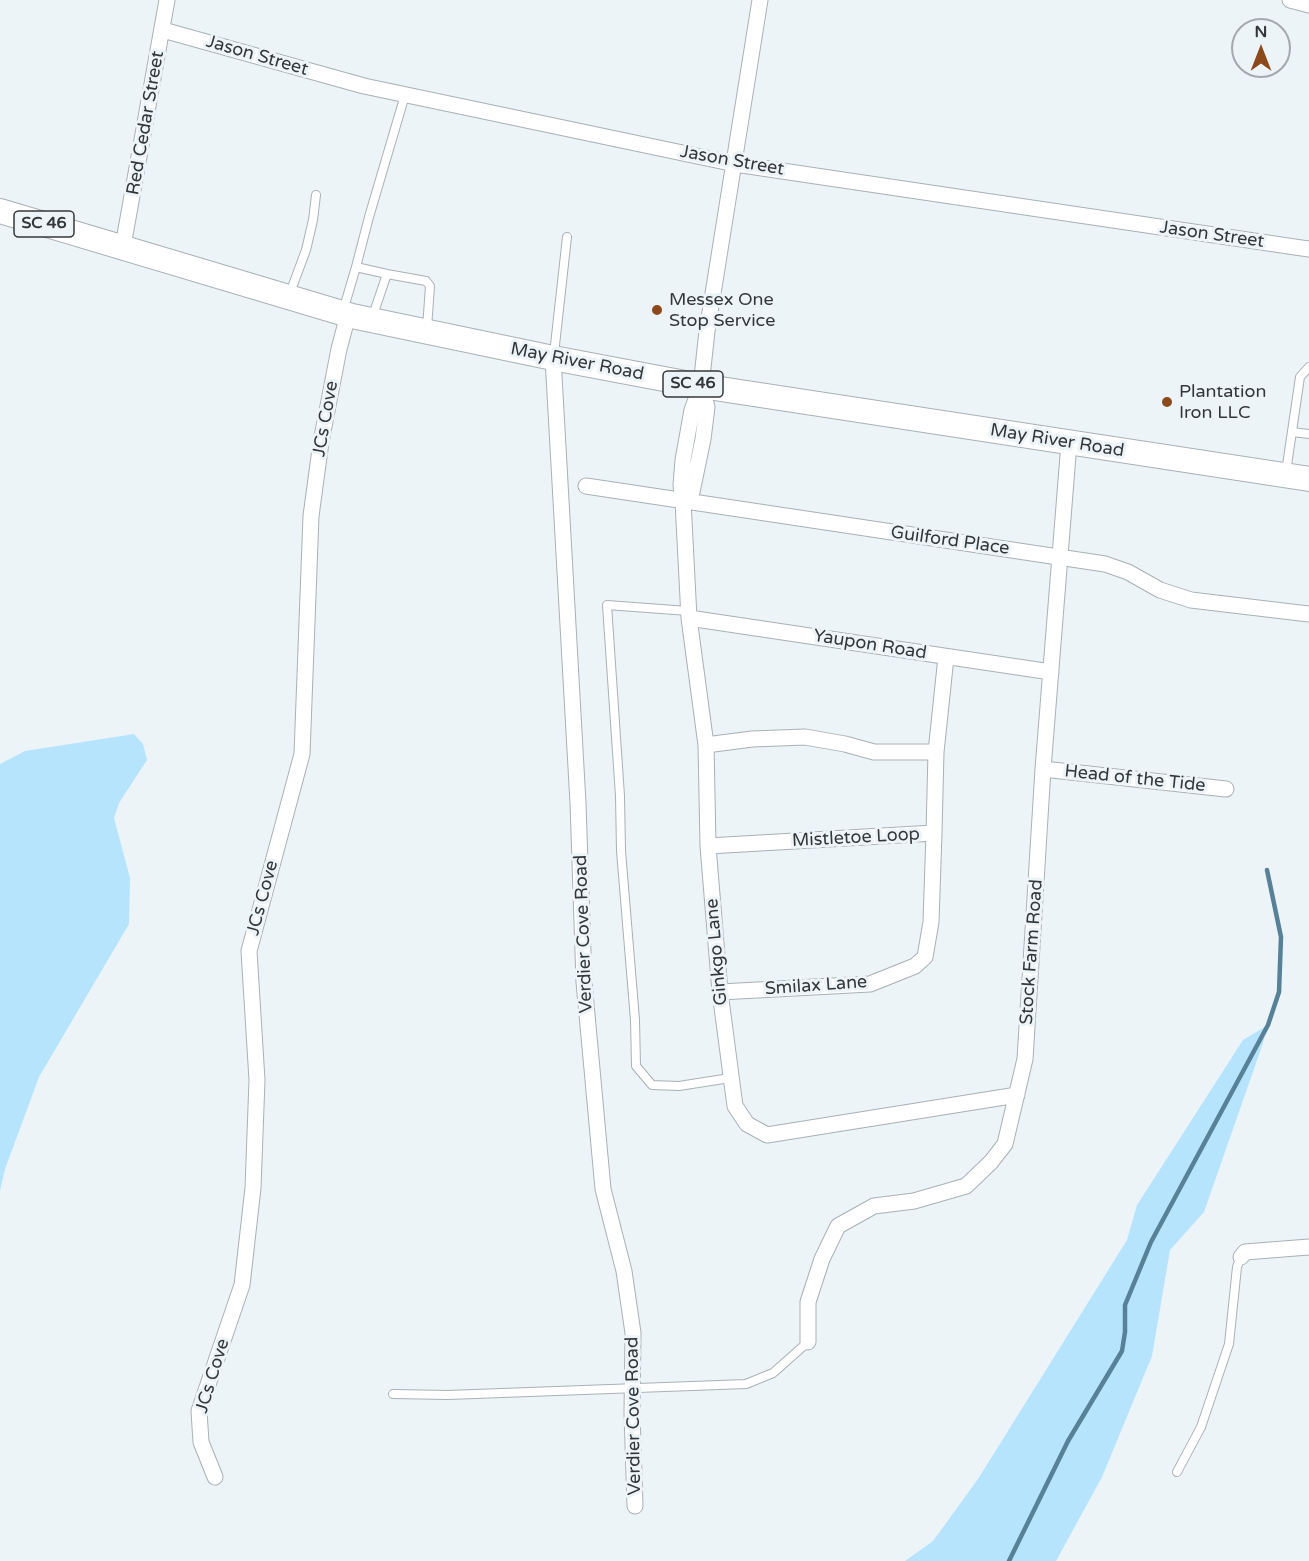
<!DOCTYPE html>
<html>
<head>
<meta charset="utf-8">
<style>
	body { margin:0 }
	#map { position:relative; width:1309px; height:1561px; overflow:hidden; background:#ecf4f8; font-family:"Varela Round",sans-serif }
	canvas { display:block }
	.north { position:absolute; left:1231px; top:18px; width:60px; height:60px; box-sizing:border-box; background:#ecf4f8; border:2px solid #a2a8ac; border-radius:50%; rotate:0deg; font-size:16px; font-weight:700; line-height:24px; text-align:center; color:#343739 }
	.north::after { content:''; display:block; margin:auto; width:21px; height:27px; background:#8c491b; clip-path:polygon(50% 0,100% 100%,50% 72%,0 100%) }
</style>
</head>
<body>
<div id="map">
<canvas width="1309" height="1561"></canvas>
<div class="north">N</div>
</div>
<script>
const ctx = document.querySelector('canvas').getContext('2d');
ctx.lineJoin = 'round';
function fillPath(path, color) { ctx.fillStyle = color; ctx.fill(path, 'evenodd'); }
const toPath = rows => new Path2D(rows.map(r => 'M' + r).join(''));
function strokePath(path, color, width, dash) { ctx.strokeStyle = color; ctx.lineWidth = width; ctx.lineCap = dash ? 'butt' : 'round'; ctx.setLineDash(dash || []); ctx.stroke(path); }
function label(font, color, halo, rows, align = 'center') {
  ctx.font = font + ' "Varela Round",sans-serif'; ctx.lineWidth = 6; ctx.setLineDash([]); ctx.textBaseline = 'middle'; ctx.strokeStyle = halo; ctx.fillStyle = color; for (const [text, x, y, turn = 0] of rows) {
    ctx.save(); ctx.translate(x, y); ctx.rotate((+turn || 0) * Math.PI / 180); ctx.textAlign = isNaN(turn) ? turn : align; if (halo) ctx.strokeText(text, 0, 0); ctx.fillText(text, 0, 0); ctx.restore();
  }
}
fillPath(toPath([
	[134,734,143,744,147,760,119,803,114,818,130,878,129,924,39,1077,5,1169,0,1191,0,764,25,751],
	[1268,1025,1262,1046,1204,1212,1170,1250,1152,1356,1102,1477,1056,1561,905,1561,933,1541,978,1479,1127,1240,1137,1205,1243,1040]
]), '#b6e4fd');
strokePath(toPath([
	[1009,1561,1068,1441,1122,1351,1125,1332,1125,1305,1151,1242,1268,1025,1279,992,1281,937,1267,870]
]), '#568197', 4.5);
const lane = toPath([
	[356,267,369,217,405,95],
	[290,293,306,250,313,220,316,195],
	[343,311,356,267,387,274],
	[372,318,387,274,426,281,430,286,427,328],
	[554,354,567,237],
	[1292,432,1309,434],
	[1286,472,1300,377,1309,367],
	[688,611,607,605,620,796,621,851,635,1020,636,1066,652,1085,679,1086,730,1078],
	[393,1394,448,1395,746,1384,773,1373,808,1342],
	[1177,1472,1201,1427,1229,1344,1237,1267,1241,1257]
]);
const street = toPath([
	[1290,0,1309,5],
	[163,30,364,86,735,164,1309,249],
	[123,246,167,0],
	[553,358,578,803,584,982,603,1189,624,1271,633,1333,632,1413,635,1506],
	[701,386,707,407,703,439,692,492,683,501,681,485,683,460,692,410,701,386,707,331,760,0],
	[586,486,1105,564,1128,572,1160,590,1191,600,1309,614],
	[683,501,689,618,706,745,708,846,720,992,735,1106,747,1124,767,1135,1017,1095],
	[689,618,1051,672],
	[706,745,752,739,805,737,845,744,874,752,936,752],
	[1043,769,1226,789],
	[708,846,934,833,936,752,946,657],
	[720,992,870,984,915,966,925,957,931,922,934,833],
	[1241,1257,1245,1252,1309,1247],
	[808,1342,808,1302,822,1259,838,1226,874,1206,914,1201,966,1186,991,1162,1005,1144,1025,1059,1043,769,1069,443],
	[215,1477,201,1442,199,1411,242,1285,253,1188,257,1080,249,951,302,754,311,516,321,442,339,349,348,315]
]);
const primary = toPath([
	[0,211,352,316,553,358,701,386,1309,479]
]);
strokePath(lane, '#a9b1b5', 10);
strokePath(street, '#a9b1b5', 17);
strokePath(primary, '#a9b1b5', 26);
strokePath(lane, '#fff', 8);
strokePath(street, '#fff', 15);
strokePath(primary, '#fff', 24);
for (const [x, y, r, color] of [
	[657,310,6,"#8c491b"],
	[1167,402,6,"#8c491b"]
]) { const dot = new Path2D(); dot.arc(x, y, r, 0, 2 * Math.PI); ctx.fillStyle = color; ctx.fill(dot); strokePath(dot, '#ecf4f8', 2); }
for (const [x, y, w] of [
	[44,224,60],
	[693,384,60]
]) { const box = new Path2D(); box.roundRect(x - w / 2, y - 13, w, 26, 4.5); ctx.fillStyle = '#ecf4f8'; ctx.fill(box); strokePath(box, '#343739', 1.5); }
label('bold 16px', '#343739', null, [
	["SC 46",44,224],
	["SC 46",693,384]
]);
label('18px', '#343739', '#ecf4f8', [
	["Jason Street",257,56,16],
	["Red Cedar Street",146,123,-80],
	["Jason Street",732,161,10],
	["Jason Street",1212,235,8],
	["May River Road",577,362,11],
	["JCs Cove",326,419,-80],
	["May River Road",1057,441,9],
	["Guilford Place",950,541,8],
	["Yaupon Road",870,645,9],
	["Head of the Tide",1135,779,6],
	["Mistletoe Loop",856,838,-3],
	["JCs Cove",263,898,-75],
	["Verdier Cove Road",584,934,-92],
	["Ginkgo Lane",717,952,-95],
	["Stock Farm Road",1032,952,-86],
	["Smilax Lane",816,986,-4],
	["JCs Cove",213,1376,-73],
	["Verdier Cove Road",634,1416,-91]
]);
label('18px', '#343739', '#ecf4f8', [
	["Messex One",669,300],
	["Stop Service",669,321],
	["Plantation",1179,392],
	["Iron LLC",1179,413]
], 'left');
</script>
</body>
</html>
